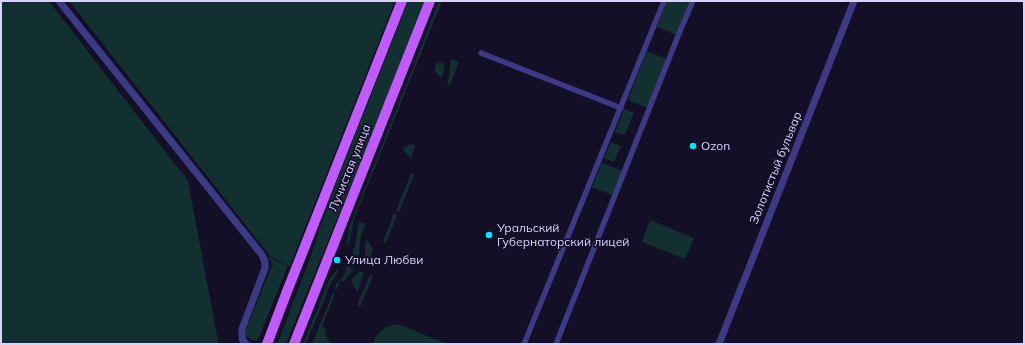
<!DOCTYPE html>
<html>
<head>
<meta charset="utf-8">
<style>
	body { margin:0 }
	#map { position:relative; width:1025px; height:345px; overflow:hidden; background:#130f26; font-family:Mulish,sans-serif }
	canvas { display:block }
	.frame { position:absolute; inset:0; border:2px solid #d9d4ff; pointer-events:none }
</style>
</head>
<body>
<div id="map">
<canvas width="1025" height="345"></canvas>
<div class="frame"></div>
</div>
<script>
const ctx = document.querySelector('canvas').getContext('2d');
ctx.lineJoin = 'round';
function fillPath(path, color) { ctx.fillStyle = color; ctx.fill(path, 'evenodd'); }
const toPath = rows => new Path2D(rows.map(r => 'M' + r).join(''));
function strokePath(path, color, width, dash) { ctx.strokeStyle = color; ctx.lineWidth = width; ctx.lineCap = dash ? 'butt' : 'round'; ctx.setLineDash(dash || []); ctx.stroke(path); }
function label(font, color, halo, rows, align = 'center') {
  ctx.font = font + ' Mulish,sans-serif'; ctx.lineWidth = 3.5; ctx.setLineDash([]); ctx.textBaseline = 'middle'; ctx.strokeStyle = halo; ctx.fillStyle = color; for (const [text, x, y, turn = 0] of rows) {
    ctx.save(); ctx.translate(x, y); ctx.rotate((+turn || 0) * Math.PI / 180); ctx.textAlign = isNaN(turn) ? turn : align; if (halo) ctx.strokeText(text, 0, 0); ctx.fillText(text, 0, 0); ctx.restore();
  }
}
fillPath(toPath([
	[1,1,49,1,188,181,218,341,217,344,1,344],
	[69,1,395,1,290,266,270,256],
	[408,1,426,1,286,344,277,344,306,269,332,194],
	[439,1,442,1,356,214,352,228,349,245,347,244,349,228],
	[667,1,686,1,690,2,677,35,657,27],
	[647,51,667,59,648,108,628,100],
	[451,59,459,62,450,85,447,84,449,77],
	[440,62,443,63,444,66,444,70,442,79,435,71,435,66,437,63],
	[624,109,634,113,625,135,615,132],
	[611,142,621,146,614,162,604,158],
	[411,144,415,145,415,148,411,158,410,158,404,151,403,149,406,146],
	[602,163,622,171,612,195,592,187],
	[411,173,414,175,399,212,396,211],
	[394,213,397,215,386,243,383,242],
	[650,220,694,238,685,259,642,242],
	[359,222,366,224,361,235,359,256,352,254,355,246],
	[366,240,369,242,373,249,370,260,365,258,365,245],
	[270,257,288,266,259,337,257,340,252,340,247,337,245,333,263,287,273,264,268,258],
	[347,266,354,269,353,270,344,281,340,281,337,289,334,289,337,283,344,275],
	[337,269,339,270,331,283,306,344,303,344,328,282],
	[360,271,364,273,358,291,353,286,352,281,353,278],
	[370,275,373,276,360,307,357,305],
	[333,293,335,294,322,326,325,328,326,336,331,344,312,344],
	[392,325,401,325,447,344,373,344,376,336,381,331,386,327]
]), '#12302f');
strokePath(toPath([
	[481,53,621,108],
	[524,344,664,1],
	[556,344,680,31,693,1]
]), '#3d3a85', 5.5);
strokePath(toPath([
	[59,1,262,255,265,262,265,268,242,329,242,339,246,344],
	[719,344,854,1]
]), '#3d3a85', 7);
strokePath(toPath([
	[267,344,286,294,402,1],
	[294,344,430,1]
]), '#c25bff', 10);
for (const [x, y, r, color] of [
	[693,146,4,"#00e5ff"],
	[489,235,4,"#00e5ff"],
	[337,260,4,"#00e5ff"]
]) { const dot = new Path2D(); dot.arc(x, y, r, 0, 2 * Math.PI); ctx.fillStyle = color; ctx.fill(dot); strokePath(dot, '#130f26', 1.5); }
label('12px', '#d9d4ff', '#130f26', [
	["Ozon",701,146],
	["Уральский",497,228],
	["Губернаторский лицей",497,242],
	["Улица Любви",345,260]
], 'left');
label('12px', '#d9d4ff', '#130f26', [
	["Лучистая улица",350,168,-68],
	["Золотистый бульвар",776,168,-68]
]);
</script>
</body>
</html>
